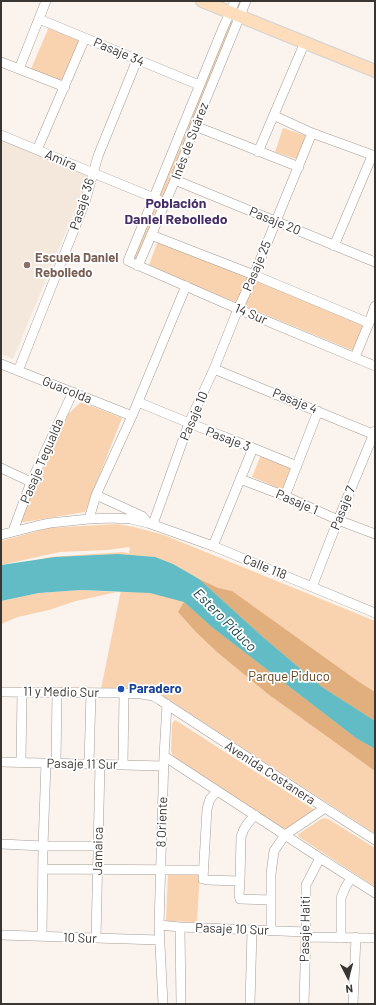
<!DOCTYPE html>
<html>
<head>
<meta charset="utf-8">
<style>
	body { margin:0 }
	#map { position:relative; width:376px; height:1005px; overflow:hidden; background:#fbf4ee; font-family:Barlow,sans-serif }
	canvas { display:block }
	.frame { position:absolute; inset:0; border:2px solid #383533; pointer-events:none }
	.north { position:absolute; left:328px; top:957px; width:40px; height:40px; -webkit-text-stroke:3px #fff; paint-order:stroke; rotate:174deg; font-size:11px; font-weight:700; line-height:16px; text-align:center; color:#383533 }
	.north::after { content:''; display:block; margin:auto; width:14px; height:18px; background:#383533; clip-path:polygon(50% 0,100% 100%,50% 72%,0 100%) }
</style>
</head>
<body>
<div id="map">
<canvas width="376" height="1005"></canvas>
<div class="frame"></div>
<div class="north">N</div>
</div>
<script>
const ctx = document.querySelector('canvas').getContext('2d');
ctx.lineJoin = 'round';
function fillPath(path, color) { ctx.fillStyle = color; ctx.fill(path, 'evenodd'); }
const toPath = rows => new Path2D(rows.map(r => 'M' + r).join(''));
function strokePath(path, color, width, dash) { ctx.strokeStyle = color; ctx.lineWidth = width; ctx.lineCap = dash ? 'butt' : 'round'; ctx.setLineDash(dash || []); ctx.stroke(path); }
function label(font, color, halo, rows, align = 'center') {
  ctx.font = font + ' Barlow,sans-serif'; ctx.lineWidth = 3.5; ctx.setLineDash([]); ctx.textBaseline = 'middle'; ctx.strokeStyle = halo; ctx.fillStyle = color; for (const [text, x, y, turn = 0] of rows) {
    ctx.save(); ctx.translate(x, y); ctx.rotate((+turn || 0) * Math.PI / 180); ctx.textAlign = isNaN(turn) ? turn : align; if (halo) ctx.strokeText(text, 0, 0); ctx.fillText(text, 0, 0); ctx.restore();
  }
}
fillPath(toPath([
	[1,139,89,176,13,359,1,354]
]), '#f4e7db');
fillPath(toPath([
	[238,1,249,1,141,265,131,261],
	[49,27,83,41,65,83,31,69],
	[283,128,307,136,299,160,275,152],
	[158,241,258,281,367,327,356,352,189,283,149,265],
	[81,402,122,418,85,512,18,523,68,414],
	[261,455,295,469,285,491,252,477],
	[117,524,134,527,164,535,375,621,375,834,160,694,152,691,142,689,101,689,123,580,1,569,50,557,122,552,129,553,130,547,108,550,60,552,1,565,1,541,49,528],
	[81,590,117,592,76,601,49,610,18,617,1,624,1,601,39,593],
	[175,720,177,721,315,810,289,828,283,829,279,827,173,756,171,751,172,724,173,722],
	[325,818,330,820,375,848,375,887,299,837,298,834,300,833,321,819],
	[200,872,197,922,166,921,168,873]
]), '#f9d3af');
fillPath(toPath([
	[199,579,218,588,232,591,359,682,375,692,375,721,322,687,264,638],
	[184,602,213,628,356,738,375,749,375,771,268,694,217,652,196,632,178,612]
]), '#e1af7d');
fillPath(toPath([
	[118,554,155,557,173,564,199,579,264,638,322,687,375,721,375,749,356,738,213,628,184,602,150,593,81,590,39,593,1,601,1,565,55,557]
]), '#62bcc6');
const minor = toPath([
	[235,1,223,28,128,261,238,309,375,366],
	[39,19,199,85],
	[1,62,65,87],
	[19,69,46,1],
	[275,116,312,133,375,156],
	[195,126,299,167],
	[1,135,159,200],
	[37,150,85,38],
	[258,152,305,42],
	[175,180,375,262],
	[151,235,254,275,369,323],
	[334,246,372,156],
	[138,266,175,180,195,126,246,1],
	[355,357,369,323,375,306],
	[1,364,132,416],
	[214,369,375,435],
	[18,371,85,202,98,156,137,60],
	[138,402,189,423,253,448,297,466],
	[1,468,31,482],
	[240,479,285,496,338,520,375,534],
	[96,495,142,516,147,522],
	[285,496,318,411],
	[89,519,96,495,132,416,186,286],
	[153,524,189,423,214,369,238,309,254,275,312,133],
	[13,531,31,482,73,392],
	[1,535,36,526,50,523,89,519,111,518,131,519,148,523,213,546,375,613],
	[213,546,253,448],
	[312,587,338,520,375,431],
	[1,692,124,693,141,694,153,696,160,700,325,808,375,840],
	[164,756,320,858,375,893],
	[1,762,164,766],
	[21,762,22,692],
	[56,763,57,692],
	[89,764,91,693],
	[123,765,124,693],
	[217,791,210,799,207,809,203,879,207,880,240,881,239,895,240,899,271,900],
	[1,844,43,846,98,846],
	[43,869,203,870],
	[240,881,241,837,244,829,248,823,255,815],
	[159,925,180,927,306,932],
	[180,927,181,1004],
	[271,930,271,874,274,851,285,835,325,808],
	[1,935,159,940],
	[42,936,43,846,46,763],
	[306,937,375,938],
	[96,938,100,764],
	[341,938,341,898,345,888,351,878],
	[163,1004,159,925,164,756,167,704],
	[250,1004,252,930],
	[304,1004,306,932,306,885,320,858],
	[353,1004,356,937]
]);
const major = toPath([
	[202,1,375,71]
]);
strokePath(minor, '#a49d97', 10);
strokePath(major, '#d3d3d2', 14);
strokePath(minor, '#fff', 9);
strokePath(major, '#feddbc', 12);
for (const [x, y, r, color] of [
	[27,265,4,"#8d6e63"],
	[121,689,4,"#1a4fb4"]
]) { const dot = new Path2D(); dot.arc(x, y, r, 0, 2 * Math.PI); ctx.fillStyle = color; ctx.fill(dot); strokePath(dot, '#fff', 1.5); }
label('13px', '#383533', '#fff', [
	["Pasaje 34",119,52,23],
	["Inés de Suárez",190,141,-69],
	["Amira",61,160,23],
	["Pasaje 36",82,204,-72],
	["Pasaje 20",275,221,22],
	["Pasaje 25",257,266,-67],
	["14 Sur",251,314,23],
	["Guacolda",67,390,22],
	["Pasaje 4",295,401,22],
	["Pasaje 10",194,416,-67],
	["Pasaje 3",228,439,21],
	["Pasaje Tegualda",42,461,-67],
	["Pasaje 1",297,502,23],
	["Pasaje 7",343,508,-68],
	["Calle 118",265,567,22],
	["11 y Medio Sur",61,692,1],
	["Pasaje 11 Sur",82,764,1],
	["Avenida Costanera",270,773,33],
	["8 Oriente",162,822,-88],
	["Jamaica",98,851,-89],
	["Pasaje 10 Sur",232,929,2],
	["Pasaje Haiti",305,929,-89],
	["10 Sur",80,938,2]
]);
label('bold 13px', '#785e54', '#fff', [
	["Escuela Daniel",35,258],
	["Rebolledo",35,273]
], 'left');
label('13px', '#64411c', '#fff', [
	["Parque Piduco",289,677]
]);
label('bold 13px', '#164399', '#fff', [
	["Paradero",129,689]
], 'left');
label('bold 14px', '#462c66', '#fff', [
	["Población",176,203],
	["Daniel Rebolledo",176,219]
]);
label('italic 14px', '#133e42', '#fff', [
	["Estero Piduco",225,620,45]
]);
</script>
</body>
</html>
